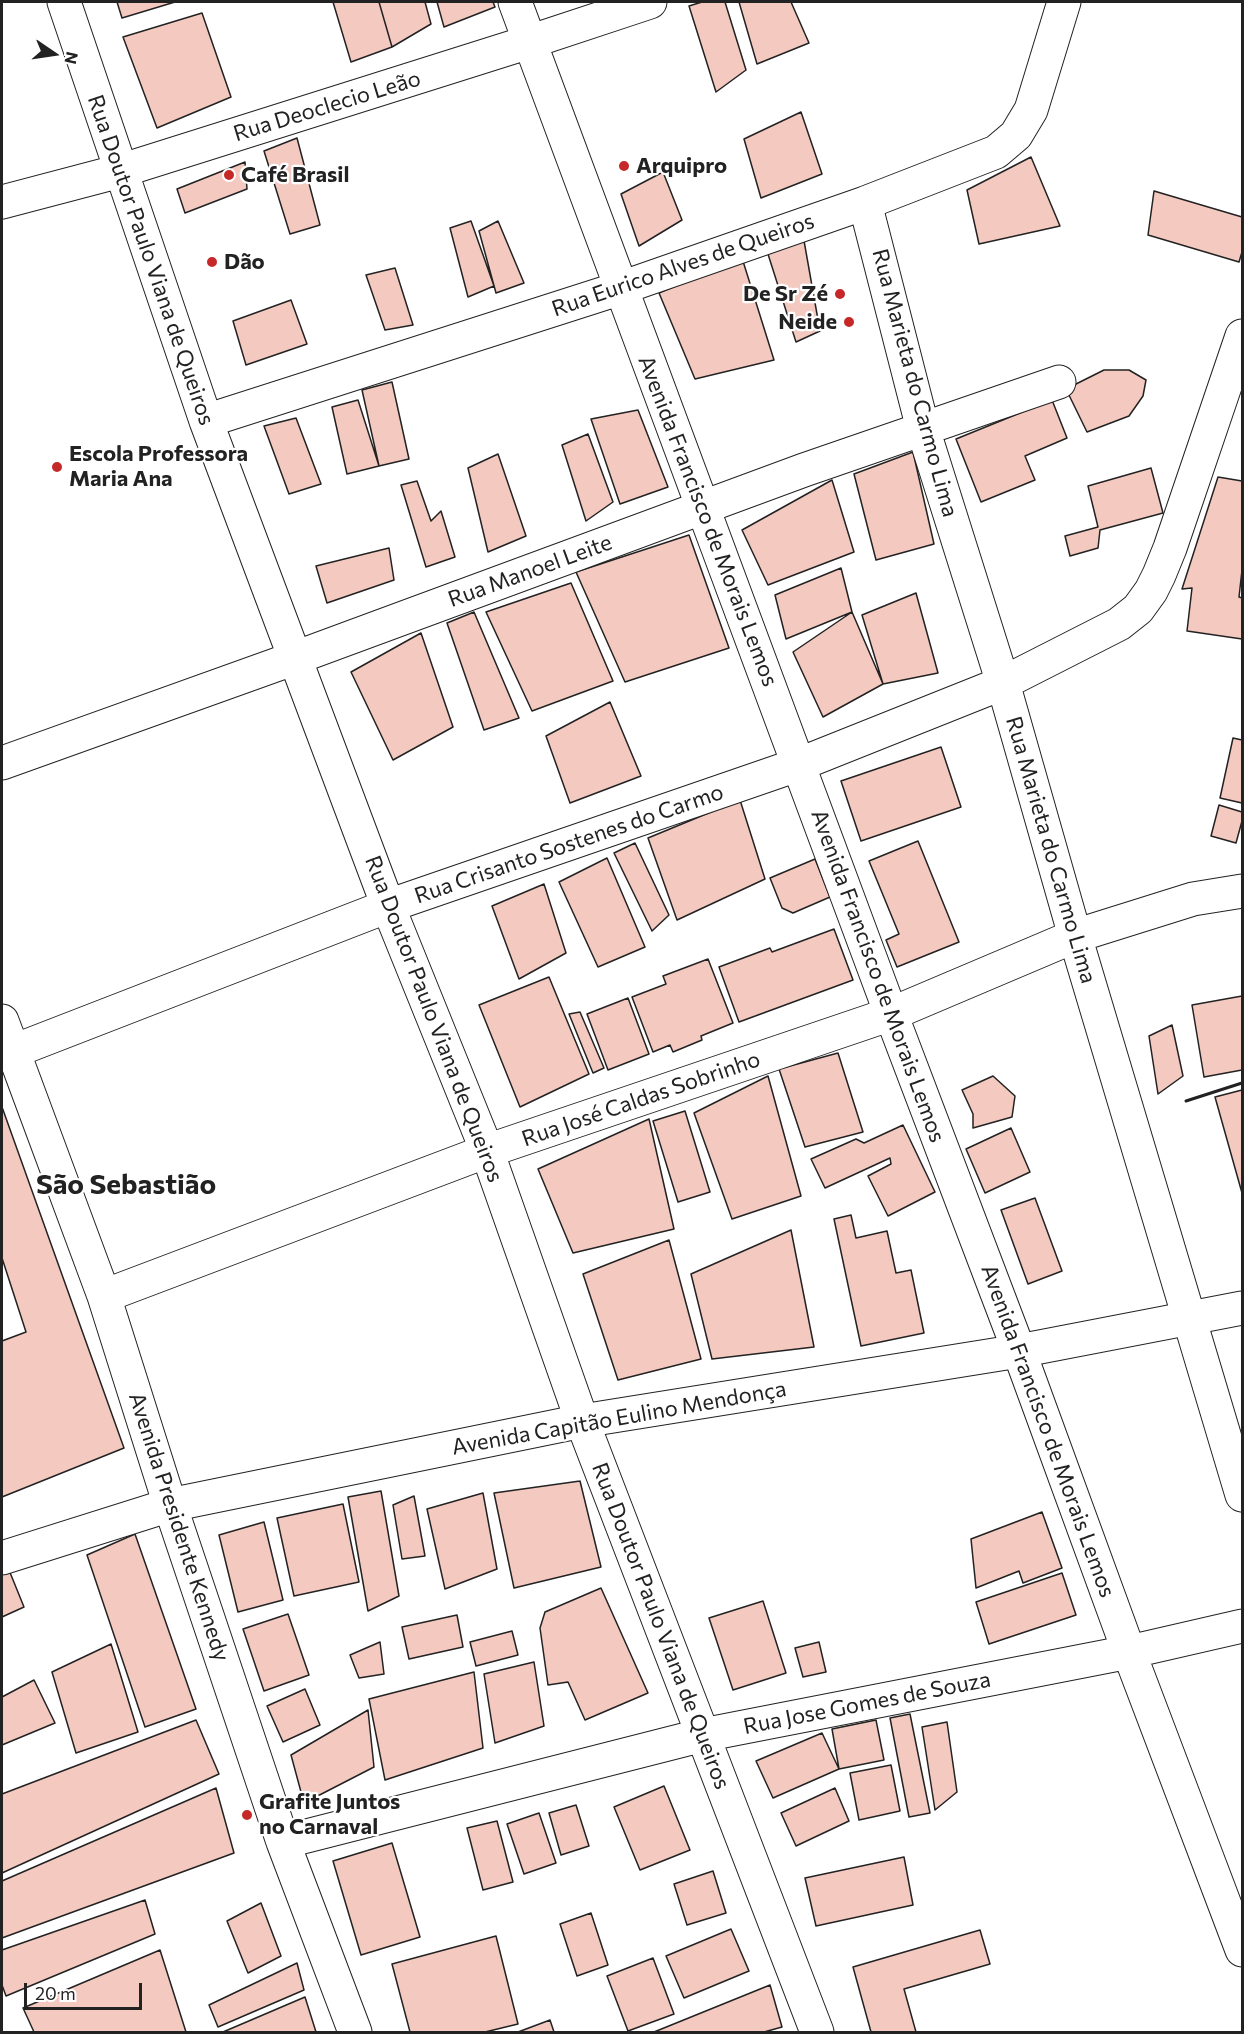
<!DOCTYPE html>
<html>
<head>
<meta charset="utf-8">
<style>
	body { margin:0 }
	#map { position:relative; width:1244px; height:2034px; overflow:hidden; background:#fff; font-family:Commissioner,sans-serif }
	canvas { display:block }
	.frame { position:absolute; inset:0; border:3px solid #222; pointer-events:none }
	.north { position:absolute; left:24px; top:24px; width:60px; height:60px; -webkit-text-stroke:4px #fff; paint-order:stroke; rotate:103deg; font-size:16px; font-weight:700; line-height:24px; text-align:center; color:#222 }
	.north::after { content:''; display:block; margin:auto; width:21px; height:27px; background:#222; clip-path:polygon(50% 0,100% 100%,50% 72%,0 100%) }
	.scale { position:absolute; left:24px; top:1983px; width:118px; height:27px; box-sizing:border-box; border:3px solid #222; border-top:0; padding-left:8px; font-size:18px; line-height:21px; white-space:nowrap; color:#222; -webkit-text-stroke:4px #fff; paint-order:stroke }
</style>
</head>
<body>
<div id="map">
<canvas width="1244" height="2034"></canvas>
<div class="frame"></div>
<div class="north">N</div>
<div class="scale">20 m</div>
</div>
<script>
const ctx = document.querySelector('canvas').getContext('2d');
ctx.lineJoin = 'round';
function fillPath(path, color) { ctx.fillStyle = color; ctx.fill(path, 'evenodd'); }
const toPath = rows => new Path2D(rows.map(r => 'M' + r).join(''));
function strokePath(path, color, width, dash) { ctx.strokeStyle = color; ctx.lineWidth = width; ctx.lineCap = dash ? 'butt' : 'round'; ctx.setLineDash(dash || []); ctx.stroke(path); }
function label(font, color, halo, rows, align = 'center') {
  ctx.font = font + ' Commissioner,sans-serif'; ctx.lineWidth = 4.5; ctx.setLineDash([]); ctx.textBaseline = 'middle'; ctx.strokeStyle = halo; ctx.fillStyle = color; for (const [text, x, y, turn = 0] of rows) {
    ctx.save(); ctx.translate(x, y); ctx.rotate((+turn || 0) * Math.PI / 180); ctx.textAlign = isNaN(turn) ? turn : align; if (halo) ctx.strokeText(text, 0, 0); ctx.fillText(text, 0, 0); ctx.restore();
  }
}
const building = toPath([
	[117,2,175,2,122,18,117,2],
	[333,2,379,2,392,47,351,62,333,2],
	[379,2,425,2,431,24,392,47,379,2],
	[437,2,493,2,495,7,444,27,437,2],
	[702,2,725,2,746,70,716,92,689,6,702,2],
	[739,2,791,2,809,43,757,64,739,2],
	[202,13,231,97,157,128,123,37,202,13],
	[801,112,822,174,761,198,744,139,801,112],
	[297,138,320,225,290,234,264,151,297,138],
	[1031,157,1060,226,979,244,967,190,1031,157],
	[245,162,247,189,185,213,177,189,245,162],
	[663,172,682,220,639,246,621,194,663,172],
	[1154,191,1242,217,1242,252,1239,262,1148,235,1154,191],
	[471,221,494,286,468,297,450,228,471,221],
	[498,221,524,283,496,293,479,231,498,221],
	[803,235,820,331,796,342,767,251,803,235],
	[742,258,774,360,695,379,659,293,742,258],
	[395,268,413,325,385,330,366,275,395,268],
	[291,300,307,344,246,365,233,321,291,300],
	[1104,370,1129,370,1146,380,1143,396,1129,416,1087,432,1066,389,1104,370],
	[392,382,409,459,379,466,362,390,392,382],
	[358,400,379,466,347,474,332,407,358,400],
	[1052,400,1067,438,1025,456,1035,480,981,502,956,439,1052,400],
	[638,410,668,487,620,504,591,419,638,410],
	[296,418,321,484,289,494,264,426,296,418],
	[588,434,613,502,586,521,562,445,588,434],
	[913,452,934,544,876,560,854,474,913,452],
	[498,454,526,536,488,552,468,468,498,454],
	[1151,468,1163,513,1100,530,1098,548,1070,556,1065,536,1098,527,1088,486,1151,468],
	[1218,477,1242,481,1242,570,1239,597,1242,598,1242,639,1187,631,1192,588,1182,589,1218,477],
	[832,480,854,552,768,585,742,530,832,480],
	[417,481,431,521,441,511,455,557,426,567,401,485,417,481],
	[689,535,729,648,625,682,576,572,689,535],
	[389,548,394,580,327,603,316,566,389,548],
	[841,568,852,612,786,639,775,595,841,568],
	[571,583,613,681,532,711,486,612,571,583],
	[916,593,938,673,883,684,862,615,916,593],
	[474,612,519,718,484,730,447,623,474,612],
	[852,612,883,684,823,717,793,652,852,612],
	[421,633,453,727,393,760,351,672,421,633],
	[610,702,641,776,570,803,546,736,610,702],
	[1233,738,1242,740,1242,803,1220,798,1233,738],
	[941,747,961,807,861,841,841,781,941,747],
	[740,800,765,879,677,920,648,838,740,800],
	[1219,805,1242,812,1242,821,1236,843,1211,836,1219,805],
	[918,841,959,942,897,967,886,940,899,934,869,861,918,841],
	[635,843,669,915,652,931,614,853,635,843],
	[607,858,645,947,598,967,559,882,607,858],
	[815,859,830,897,793,913,782,908,770,878,815,859],
	[544,884,566,953,519,979,492,906,544,884],
	[834,929,853,980,739,1022,719,967,770,948,772,952,834,929],
	[708,959,733,1023,701,1036,702,1040,673,1052,670,1045,653,1052,632,997,666,984,663,976,708,959],
	[549,977,589,1074,520,1107,479,1005,549,977],
	[1242,996,1242,1070,1204,1077,1192,1005,1242,996],
	[628,998,649,1054,608,1070,587,1014,628,998],
	[580,1012,604,1068,593,1073,569,1014,580,1012],
	[1172,1025,1183,1076,1158,1094,1149,1036,1172,1025],
	[838,1053,863,1132,805,1147,779,1069,838,1053],
	[768,1076,801,1196,732,1219,694,1113,768,1076],
	[993,1076,1015,1096,1012,1117,973,1128,973,1114,962,1090,993,1076],
	[1242,1090,1242,1193,1215,1097,1242,1090],
	[2,1107,124,1448,2,1497,2,1341,26,1332,2,1258,2,1107],
	[685,1111,710,1192,678,1202,653,1121,685,1111],
	[649,1119,674,1229,573,1253,538,1169,649,1119],
	[903,1125,935,1192,888,1216,868,1176,891,1164,890,1158,825,1188,811,1159,856,1139,864,1143,903,1125],
	[1011,1128,1030,1172,985,1193,966,1149,1011,1128],
	[1035,1198,1062,1271,1028,1284,1001,1210,1035,1198],
	[851,1215,856,1238,887,1231,896,1273,911,1270,924,1333,861,1346,834,1219,851,1215],
	[791,1230,814,1347,712,1359,691,1274,791,1230],
	[669,1240,701,1359,618,1380,583,1274,669,1240],
	[580,1481,601,1567,514,1588,494,1493,580,1481],
	[381,1491,399,1596,368,1611,348,1497,381,1491],
	[483,1493,497,1569,445,1589,427,1509,483,1493],
	[414,1496,425,1556,402,1559,393,1505,414,1496],
	[343,1504,359,1582,294,1596,277,1518,343,1504],
	[1042,1512,1062,1568,1023,1583,1019,1571,976,1588,971,1539,1042,1512],
	[264,1522,283,1600,238,1612,219,1535,264,1522],
	[135,1534,196,1709,145,1727,87,1555,135,1534],
	[9,1570,24,1607,2,1617,2,1573,9,1570],
	[1062,1573,1076,1615,989,1644,976,1602,1062,1573],
	[601,1588,648,1693,585,1720,568,1682,548,1685,540,1628,545,1612,601,1588],
	[763,1601,786,1673,733,1690,709,1618,763,1601],
	[288,1614,309,1675,264,1691,243,1629,288,1614],
	[457,1615,463,1647,409,1659,402,1627,457,1615],
	[512,1631,518,1655,476,1666,470,1642,512,1631],
	[380,1642,384,1674,359,1678,350,1655,380,1642],
	[819,1642,826,1672,803,1677,795,1648,819,1642],
	[111,1644,138,1732,76,1753,52,1672,111,1644],
	[534,1662,544,1726,495,1743,484,1674,534,1662],
	[474,1672,483,1748,385,1780,369,1699,474,1672],
	[34,1680,55,1723,2,1745,2,1697,34,1680],
	[305,1689,320,1725,283,1742,267,1706,305,1689],
	[368,1710,374,1767,304,1803,291,1755,368,1710],
	[910,1714,930,1813,909,1817,890,1718,910,1714],
	[196,1720,219,1774,2,1873,2,1794,196,1720],
	[876,1720,884,1760,839,1769,832,1729,876,1720],
	[947,1722,957,1792,935,1810,922,1727,947,1722],
	[822,1733,839,1769,773,1798,756,1761,822,1733],
	[891,1765,900,1811,859,1820,850,1773,891,1765],
	[664,1786,690,1850,640,1870,614,1807,664,1786],
	[216,1788,234,1853,2,1938,2,1881,216,1788],
	[835,1788,849,1821,796,1846,781,1813,835,1788],
	[576,1805,589,1846,561,1855,549,1813,576,1805],
	[539,1813,556,1863,524,1874,507,1824,539,1813],
	[497,1821,513,1882,483,1890,467,1828,497,1821],
	[392,1843,420,1937,361,1955,333,1861,392,1843],
	[904,1857,913,1905,816,1926,805,1878,904,1857],
	[713,1871,726,1913,687,1925,674,1884,713,1871],
	[145,1900,155,1934,6,1996,2,1985,2,1950,145,1900],
	[261,1903,281,1956,248,1973,227,1921,261,1903],
	[591,1913,608,1965,577,1976,560,1924,591,1913],
	[731,1929,749,1971,684,1998,666,1956,731,1929],
	[980,1930,990,1964,904,1989,916,2032,871,2032,853,1967,980,1930],
	[496,1936,518,2024,485,2032,410,2032,392,1964,496,1936],
	[160,1950,186,2032,34,2032,23,2008,160,1950],
	[653,1958,674,2014,628,2031,607,1976,653,1958],
	[297,1963,304,1990,218,2027,209,2005,297,1963],
	[770,1985,782,2027,764,2032,654,2032,770,1985],
	[305,1997,316,2032,223,2032,305,1997],
	[550,2020,554,2032,518,2032,550,2020]
]);
fillPath(building, '#f3c9c0');
strokePath(building, '#222', 1.5);
const minor = toPath([
	[64,2,206,421,388,906,487,1151,582,1421,817,2032],
	[515,2,891,1014,1019,1351,1129,1652,1242,1950],
	[2,202,120,171,529,42,650,2],
	[865,203,923,429,1003,683,1075,936,1242,1495],
	[206,421,621,288,865,203,996,152,1016,135,1031,110,1064,2],
	[2,763,295,658,804,470,1059,382],
	[2,1021,104,1296,170,1505,283,1842,355,2032],
	[14,1051,388,906,800,764,1003,683,1119,624,1138,609,1151,591,1159,575,1170,548,1242,336],
	[104,1296,487,1151,891,1014,1075,936,1193,899,1242,891],
	[283,1842,703,1735,1129,1652,1242,1626]
]);
const secondary = toPath([
	[2,1558,170,1505,582,1421,1019,1351,1242,1308]
]);
strokePath(minor, '#222', 35);
strokePath(secondary, '#222', 35);
strokePath(minor, '#fff', 33);
strokePath(secondary, '#fff', 33);
strokePath(toPath([
	[1186,1101,1242,1083]
]), '#222', 3);
for (const [x, y, r, color] of [
	[624,166,6,"#c62828"],
	[229,175,6,"#c62828"],
	[212,262,6,"#c62828"],
	[840,294,6,"#c62828"],
	[849,322,6,"#c62828"],
	[57,467,6,"#c62828"],
	[247,1815,6,"#c62828"]
]) { const dot = new Path2D(); dot.arc(x, y, r, 0, 2 * Math.PI); ctx.fillStyle = color; ctx.fill(dot); strokePath(dot, '#fff', 2); }
label('22px', '#222', '#fff', [
	["Rua Deoclecio Leão",327,106,-17],
	["Rua Doutor Paulo Viana de Queiros",151,260,71],
	["Rua Eurico Alves de Queiros",683,265,-19],
	["Rua Marieta do Carmo Lima",915,383,75],
	["Avenida Francisco de Morais Lemos",708,521,69],
	["Rua Manoel Leite",530,571,-20],
	["Rua Crisanto Sostenes do Carmo",569,844,-19],
	["Rua Marieta do Carmo Lima",1051,850,74],
	["Avenida Francisco de Morais Lemos",878,976,70],
	["Rua Doutor Paulo Viana de Queiros",434,1019,69],
	["Rua José Caldas Sobrinho",641,1099,-19],
	["Avenida Capitão Eulino Mendonça",619,1418,-10],
	["Avenida Francisco de Morais Lemos",1048,1431,70],
	["Avenida Presidente Kennedy",179,1527,72],
	["Rua Doutor Paulo Viana de Queiros",661,1626,69],
	["Rua Jose Gomes de Souza",867,1703,-11]
]);
label('bold 22px', '#222', '#fff', [
	["Arquipro",636,166],
	["Café Brasil",241,175],
	["Dão",224,262],
	["De Sr Zé",828,294,"right"],
	["Neide",837,322,"right"],
	["Escola Professora",69,454],
	["Maria Ana",69,479],
	["Grafite Juntos",259,1802],
	["no Carnaval",259,1827]
], 'left');
label('bold 28px', '#222', '#fff', [
	["São Sebastião",126,1185]
]);
</script>
</body>
</html>
